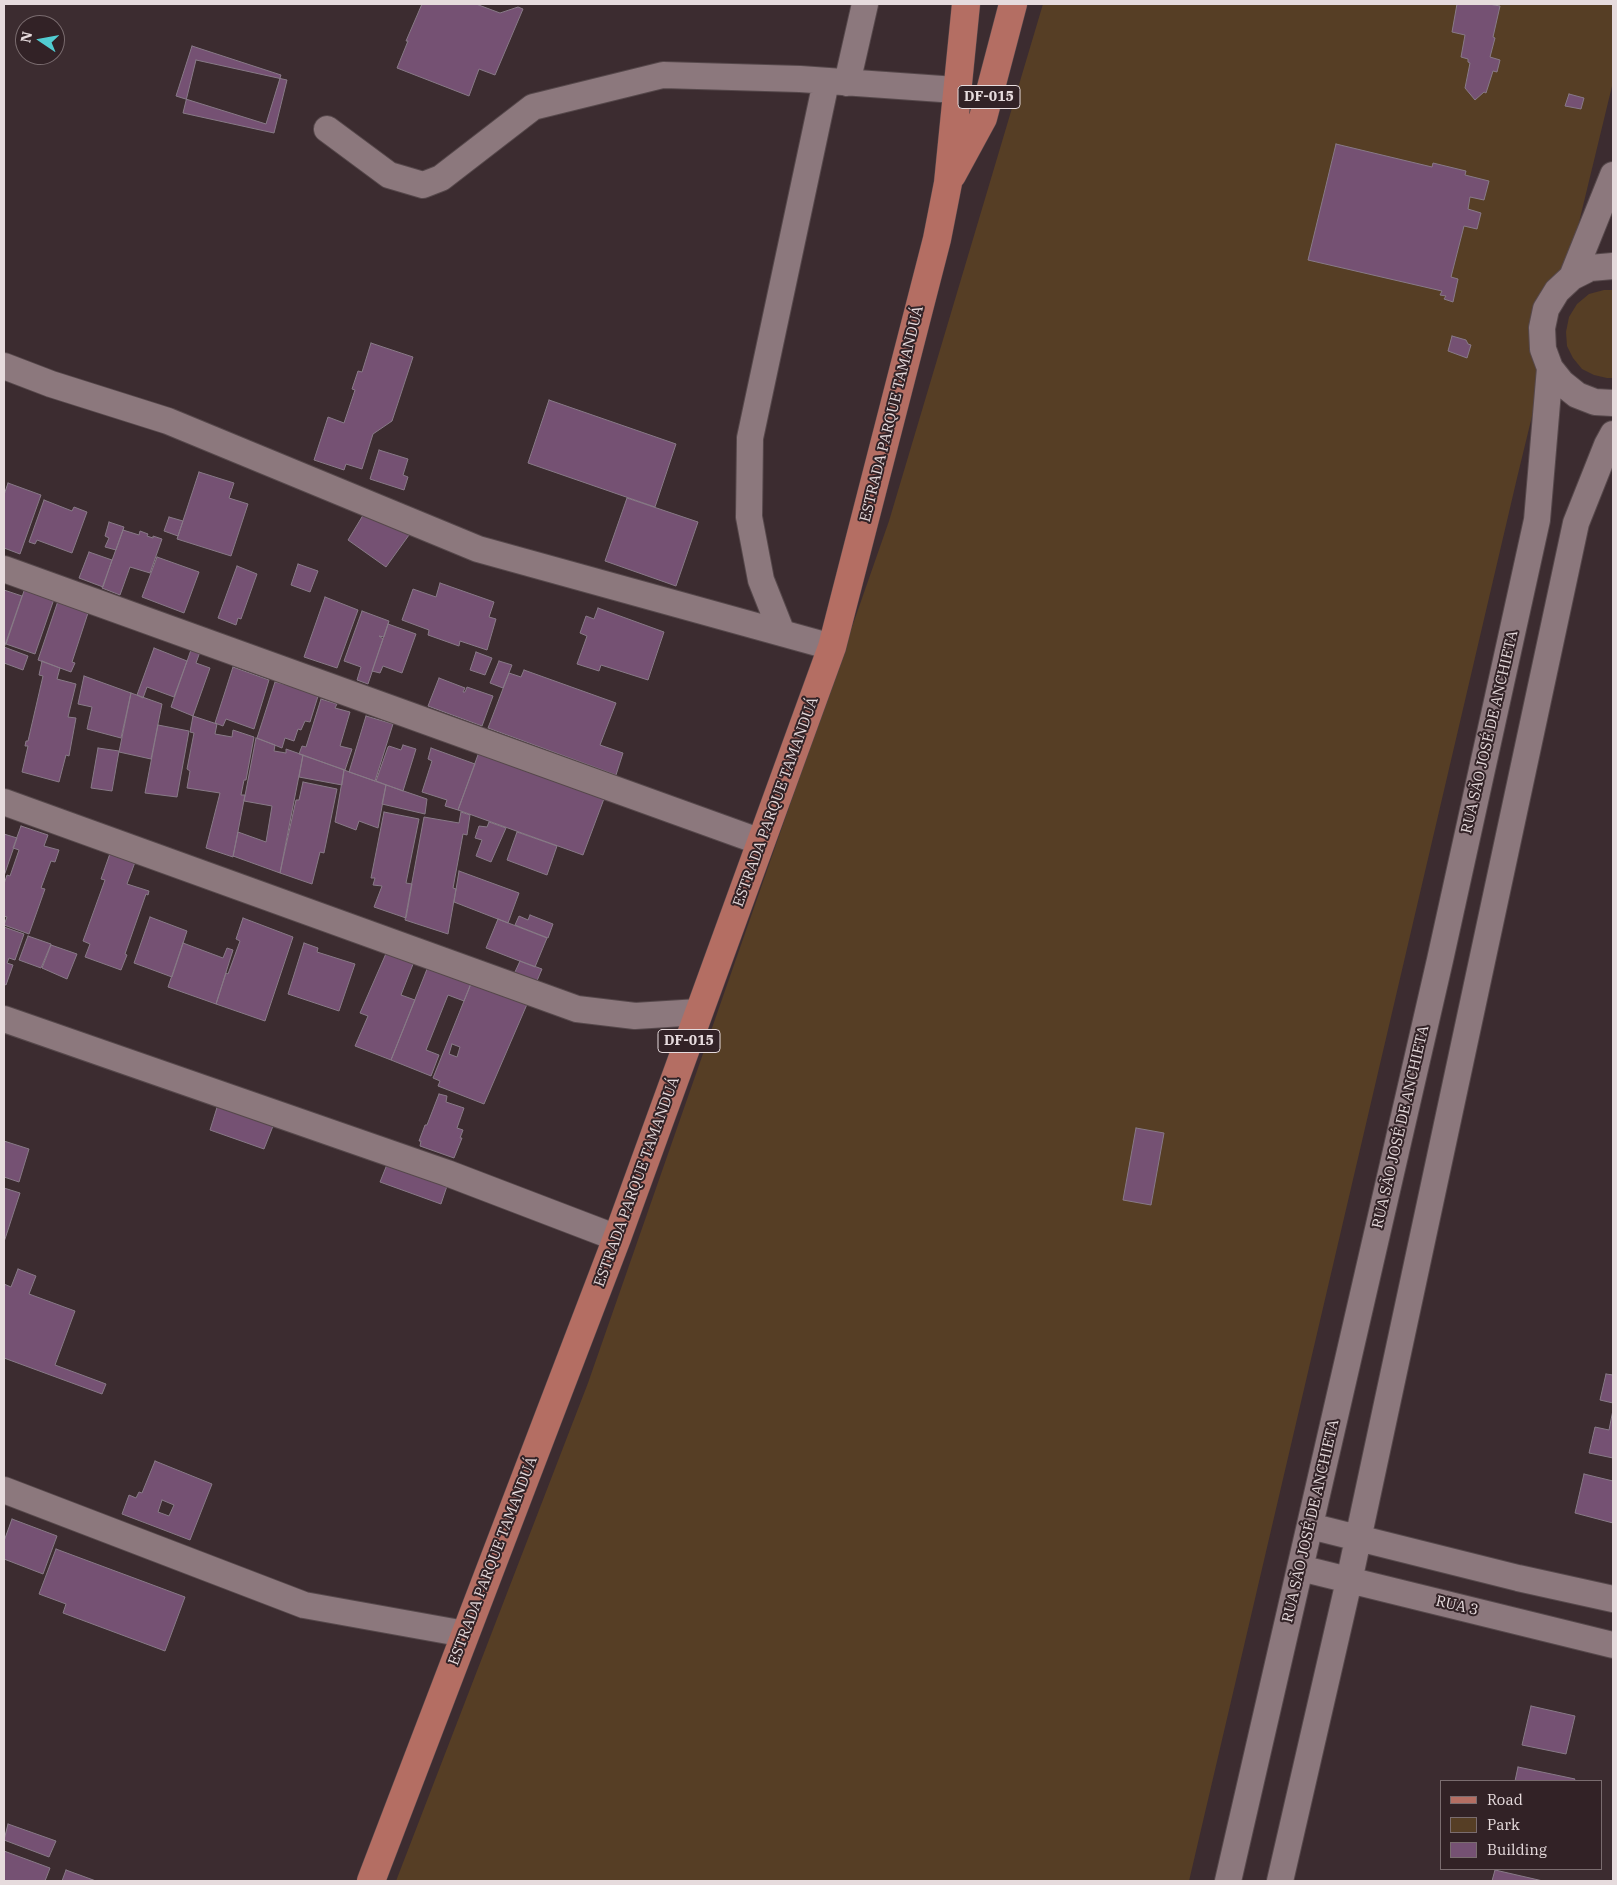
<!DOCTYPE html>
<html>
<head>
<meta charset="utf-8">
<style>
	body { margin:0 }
	#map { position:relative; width:1617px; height:1885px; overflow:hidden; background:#3c2c30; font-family:"IBM Plex Serif",serif }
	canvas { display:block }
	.frame { position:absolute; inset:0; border:5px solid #e6dbdd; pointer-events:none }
	.legend { position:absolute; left:1440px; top:1780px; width:162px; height:90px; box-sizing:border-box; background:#322226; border:1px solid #7a6c6f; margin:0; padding:6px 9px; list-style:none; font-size:15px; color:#e6dbdd }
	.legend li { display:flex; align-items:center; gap:10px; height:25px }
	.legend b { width:25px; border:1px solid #7a6c6f }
	.north { position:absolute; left:15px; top:15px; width:50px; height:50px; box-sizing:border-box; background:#322226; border:1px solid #7a6c6f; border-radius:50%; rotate:282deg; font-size:14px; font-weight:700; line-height:20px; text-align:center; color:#e6dbdd }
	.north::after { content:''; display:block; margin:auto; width:18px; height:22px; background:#51ccd1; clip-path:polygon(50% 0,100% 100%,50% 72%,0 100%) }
</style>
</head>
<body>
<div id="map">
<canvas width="1617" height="1885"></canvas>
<div class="frame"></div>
<ul class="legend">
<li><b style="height:6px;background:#b46e63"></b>Road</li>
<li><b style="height:14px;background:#563e25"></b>Park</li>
<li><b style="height:14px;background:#755173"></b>Building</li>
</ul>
<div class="north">N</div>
</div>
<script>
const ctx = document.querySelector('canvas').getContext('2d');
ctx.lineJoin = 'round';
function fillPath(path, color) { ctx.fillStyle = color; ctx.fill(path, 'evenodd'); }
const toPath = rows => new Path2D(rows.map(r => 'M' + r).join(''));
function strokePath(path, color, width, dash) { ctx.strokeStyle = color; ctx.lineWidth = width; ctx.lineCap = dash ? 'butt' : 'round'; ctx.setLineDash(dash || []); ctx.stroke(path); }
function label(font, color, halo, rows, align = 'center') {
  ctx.font = font + ' "IBM Plex Serif",serif'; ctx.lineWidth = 4; ctx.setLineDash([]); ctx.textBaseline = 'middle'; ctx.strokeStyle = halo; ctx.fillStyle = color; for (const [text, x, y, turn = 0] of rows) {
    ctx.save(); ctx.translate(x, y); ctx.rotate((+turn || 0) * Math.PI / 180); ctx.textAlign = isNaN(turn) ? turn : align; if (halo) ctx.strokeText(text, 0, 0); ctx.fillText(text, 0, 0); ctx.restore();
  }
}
fillPath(toPath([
	[1043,4,1613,4,1613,82,1517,478,1189,1881,396,1881,588,1383,889,521],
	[1604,290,1613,290,1613,378,1607,378,1594,375,1582,369,1573,358,1567,346,1566,332,1569,317,1577,304,1589,294]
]), '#563e25');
const building = toPath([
	[422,4,476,4,500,13,518,7,523,9,495,75,479,69,469,96,397,68,408,41,406,41,422,4],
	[1457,4,1489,4,1500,6,1493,37,1495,38,1490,57,1500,60,1497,72,1493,71,1486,93,1484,92,1475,100,1465,88,1470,63,1468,62,1468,59,1461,57,1465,35,1452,32,1457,4],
	[192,46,281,75,266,124,176,96,192,46],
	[196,60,287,80,274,133,183,113,196,60],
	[1569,94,1584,98,1581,109,1565,106,1569,94],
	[1336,144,1432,167,1433,163,1466,171,1465,175,1489,181,1484,200,1470,197,1468,209,1481,213,1477,229,1464,226,1451,277,1458,279,1453,302,1444,299,1446,296,1440,295,1442,291,1308,260,1336,144],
	[1452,336,1466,340,1468,344,1471,345,1467,358,1448,351,1452,336],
	[371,343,413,357,392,421,373,434,362,469,346,464,344,470,314,460,328,417,344,423,355,390,352,389,358,371,362,372,371,343],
	[549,400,676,444,655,507,528,463,549,400],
	[379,450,408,459,403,475,408,477,404,490,370,479,379,450],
	[199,472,234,483,229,498,248,504,231,556,177,539,199,472],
	[8,483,41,495,20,554,4,548,4,495,8,483],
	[627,498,698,522,676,586,605,561,627,498],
	[44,500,72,511,74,507,87,512,72,553,37,540,35,544,29,542,44,500],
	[368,507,409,535,386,567,348,540,368,507],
	[169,517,183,521,178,536,164,531,169,517],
	[109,522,124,527,116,550,105,547,109,538,105,536,109,522],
	[123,530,139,535,140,531,148,534,147,536,153,538,153,536,162,539,150,573,130,567,120,595,102,588,123,530],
	[89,552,112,560,103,587,79,578,89,552],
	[157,557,199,572,184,613,142,597,157,557],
	[298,564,318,571,310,592,291,585,298,564],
	[237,566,257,574,241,619,238,618,236,625,218,618,237,566],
	[440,583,494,602,489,617,496,619,487,650,460,641,459,646,428,635,429,630,402,620,413,589,436,597,440,583],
	[25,588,54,599,35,654,6,644,25,588],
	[4,590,22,596,4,648,4,590],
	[325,597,358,610,337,668,304,657,325,597],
	[59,598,78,604,77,609,88,613,72,662,75,663,71,672,38,660,59,598],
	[598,608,664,632,648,680,601,665,599,671,577,664,587,636,580,633,586,616,594,619,598,608],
	[362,611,389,621,384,637,379,636,383,639,368,684,357,680,361,667,344,661,362,611],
	[388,624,416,634,402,673,383,666,380,673,372,671,388,624],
	[4,647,28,656,23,670,4,663,4,647],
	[192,647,201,649,196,663,210,668,193,716,171,707,192,647],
	[154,648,187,661,174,697,147,687,143,698,137,695,154,648],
	[476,652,492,658,485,675,470,670,476,652],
	[42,661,60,668,57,679,76,684,68,717,76,718,69,756,66,755,59,782,22,772,28,746,25,746,26,741,28,741,43,676,39,675,42,661],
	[499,661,512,665,503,688,490,683,499,661],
	[233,667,269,680,254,729,226,719,223,726,215,723,233,667],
	[524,670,616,703,600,745,623,753,616,775,488,728,509,673,521,677,524,670],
	[84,676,131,693,121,738,87,729,92,707,78,704,84,676],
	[439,678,465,688,463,692,465,692,467,687,493,696,482,726,428,706,439,678],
	[275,682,319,693,310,722,305,721,301,730,298,729,294,741,285,738,282,748,257,738,275,682],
	[131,693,162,704,151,759,119,752,131,693],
	[321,699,337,704,335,708,350,712,340,746,352,749,345,770,299,754,302,746,306,747,321,699],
	[193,716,217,724,215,734,232,737,233,730,254,737,246,780,244,780,241,795,245,795,233,857,206,848,220,793,187,788,190,771,187,769,194,733,190,732,193,716],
	[366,716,393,724,375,781,349,772,366,716],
	[158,725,189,731,177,797,145,793,158,725],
	[256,738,275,745,274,751,286,753,286,749,303,755,280,873,233,856,238,832,266,842,272,806,244,801,256,738],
	[403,745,416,749,403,791,376,781,388,747,389,746,401,750,403,745],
	[98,748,119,751,112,791,91,788,98,748],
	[431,748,475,764,458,810,445,806,447,800,422,792,432,761,428,759,431,748],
	[479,752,605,796,583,855,458,810,479,752],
	[303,755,344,770,342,785,299,777,303,755],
	[344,770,386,785,378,828,359,821,356,830,335,822,344,770],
	[303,782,337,789,324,853,320,852,312,884,280,873,296,800,299,800,303,782],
	[386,785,427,799,425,814,382,804,386,785],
	[384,812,419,819,406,883,412,884,406,918,374,907,382,886,373,885,375,878,371,878,384,812],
	[461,812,470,815,467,835,463,834,453,888,456,889,448,934,405,920,424,817,459,823,461,812],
	[489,822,506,828,491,862,476,856,482,840,475,838,479,826,487,827,489,822],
	[21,826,48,835,44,846,59,850,55,862,51,861,41,888,45,889,29,934,4,925,7,917,4,916,4,884,7,875,10,876,19,850,13,848,21,826],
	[517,832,557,846,547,875,507,860,517,832],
	[4,834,17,838,4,876,4,834],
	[113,845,138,854,127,884,149,891,148,895,146,894,125,954,127,955,121,970,85,957,90,944,83,941,105,880,101,879,113,845],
	[459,871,519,893,508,923,454,902,459,871],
	[530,915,553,924,548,938,515,925,519,916,528,920,530,915],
	[150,917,187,931,172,977,134,963,150,917],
	[243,918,293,937,265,1021,216,1004,226,973,228,974,240,941,236,939,243,918],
	[498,919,547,938,535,967,486,948,498,919],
	[4,927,24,934,15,960,9,958,7,963,13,965,6,985,4,984,4,927],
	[28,936,51,944,41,968,19,960,28,936],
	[183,943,223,958,227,948,233,950,216,1004,168,987,183,943],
	[304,943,318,948,317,952,355,964,339,1011,288,994,304,943],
	[51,945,77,954,67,979,42,968,51,945],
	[388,949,415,959,401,995,415,1000,391,1060,355,1046,368,1016,360,1013,388,949],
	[520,961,542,969,528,1002,505,994,520,961],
	[429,964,472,981,464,1001,448,995,426,1050,439,1055,431,1076,391,1060,429,964],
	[472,981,528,1002,484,1104,438,1086,440,1081,433,1078,472,981],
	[452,1044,460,1047,457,1057,449,1054,452,1044],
	[439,1094,447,1096,446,1102,464,1108,457,1128,463,1130,460,1138,462,1138,454,1158,420,1146,421,1141,419,1141,425,1125,427,1125,439,1094],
	[219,1101,275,1121,264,1149,210,1130,219,1101],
	[1136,1128,1164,1133,1151,1205,1123,1200,1136,1128],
	[4,1141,29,1149,19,1182,4,1177,4,1141],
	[388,1162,448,1183,441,1204,380,1182,388,1162],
	[4,1188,20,1193,4,1242,4,1188],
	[18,1269,36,1276,29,1294,75,1311,55,1365,106,1384,102,1394,4,1358,4,1284,11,1287,18,1269],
	[1606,1374,1613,1375,1613,1403,1600,1400,1606,1374],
	[1613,1410,1613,1458,1589,1453,1595,1427,1609,1430,1613,1410],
	[155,1461,212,1484,190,1540,122,1514,129,1495,136,1498,139,1492,142,1493,155,1461],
	[162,1500,174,1505,169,1516,158,1512,162,1500],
	[1584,1474,1613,1481,1613,1523,1575,1513,1584,1474],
	[12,1519,57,1536,43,1574,4,1559,4,1541,12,1519],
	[56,1549,185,1597,165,1651,63,1613,66,1604,39,1594,56,1549],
	[1531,1706,1575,1716,1566,1754,1522,1745,1531,1706],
	[1518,1767,1575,1779,1574,1781,1515,1781,1518,1767],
	[8,1824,56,1841,49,1857,4,1840,8,1824],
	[4,1851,50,1868,45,1881,4,1881,4,1851],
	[66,1870,96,1881,62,1881,66,1870],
	[1495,1870,1543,1881,1492,1881,1495,1870]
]);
fillPath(building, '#755173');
strokePath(building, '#887a87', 1);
const minor = toPath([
	[847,83,865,4],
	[327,129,389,175,423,185,441,178,533,107,663,75,800,79,956,90],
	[1613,266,1590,268,1572,277,1557,291,1546,309,1542,328,1543,349,1550,368,1562,383,1577,395,1595,402,1613,403],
	[1572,277,1613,175],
	[4,366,51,384,168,421,478,549,832,647],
	[4,569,761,842],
	[782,633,761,580,749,517,750,438,826,82],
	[4,802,577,1009,635,1016,699,1012],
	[4,1019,447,1173,617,1238],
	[4,1490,304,1605,465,1634],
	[1310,1526,1518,1578,1613,1599],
	[1300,1568,1613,1645],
	[1228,1881,1440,960,1537,520,1550,368],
	[1280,1881,1349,1581,1576,523,1607,445,1613,434]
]);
const primary = toPath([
	[952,175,983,118,1013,4],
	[371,1881,617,1238,832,647,937,239,948,183,966,4]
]);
strokePath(minor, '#56484b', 28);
strokePath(primary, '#56484b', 29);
strokePath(minor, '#8c787d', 26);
strokePath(primary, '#b46e63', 28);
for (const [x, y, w] of [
	[989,97,62],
	[689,1041,62]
]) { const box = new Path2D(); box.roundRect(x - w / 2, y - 11.5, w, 23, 4); ctx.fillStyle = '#322226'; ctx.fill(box); strokePath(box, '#e6dbdd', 1); }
label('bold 14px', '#e6dbdd', null, [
	["DF-015",989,97],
	["DF-015",689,1041]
]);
label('15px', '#e6dbdd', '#322226', [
	["ESTRADA PARQUE TAMANDUÁ",892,414,-76],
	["RUA SÃO JOSÉ DE ANCHIETA",1490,732,-77],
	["ESTRADA PARQUE TAMANDUÁ",776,802,-70],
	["RUA SÃO JOSÉ DE ANCHIETA",1401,1127,-77],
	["ESTRADA PARQUE TAMANDUÁ",637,1182,-70],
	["RUA SÃO JOSÉ DE ANCHIETA",1311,1521,-77],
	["ESTRADA PARQUE TAMANDUÁ",493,1561,-69],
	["RUA 3",1457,1606,13]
]);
</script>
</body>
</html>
